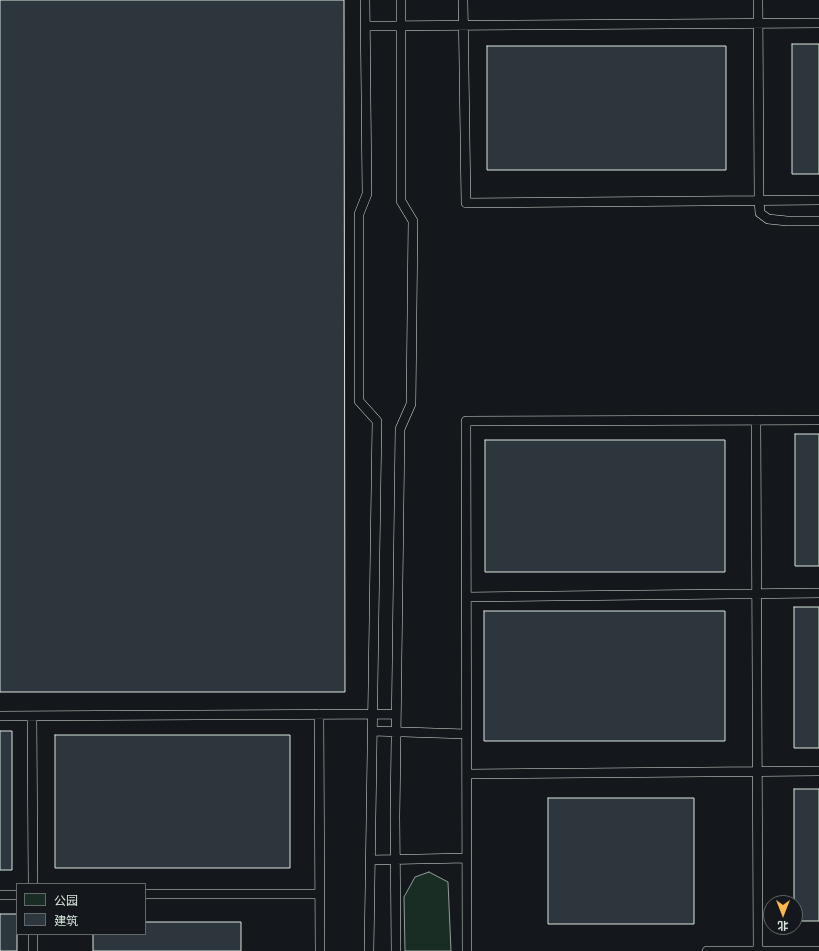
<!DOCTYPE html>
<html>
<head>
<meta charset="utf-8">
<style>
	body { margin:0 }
	#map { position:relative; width:819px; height:951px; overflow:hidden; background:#14181c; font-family:Helvetica,"Noto Sans SC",sans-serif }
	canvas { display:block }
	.legend { position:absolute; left:16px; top:883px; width:130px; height:52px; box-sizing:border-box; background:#14181c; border:1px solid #626a69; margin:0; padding:5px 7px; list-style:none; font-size:12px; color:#d8e6dc }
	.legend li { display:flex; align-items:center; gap:8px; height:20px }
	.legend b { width:20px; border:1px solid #626a69 }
	.north { position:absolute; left:763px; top:895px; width:40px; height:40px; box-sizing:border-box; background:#14181c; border:1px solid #626a69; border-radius:50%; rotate:180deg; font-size:11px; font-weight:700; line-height:16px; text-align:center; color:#d8e6dc }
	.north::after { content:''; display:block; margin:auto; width:14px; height:18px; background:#ffb74d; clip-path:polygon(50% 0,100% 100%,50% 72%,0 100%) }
</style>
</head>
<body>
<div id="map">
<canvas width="819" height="951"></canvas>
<ul class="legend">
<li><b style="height:11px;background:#1a2d24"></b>公园</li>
<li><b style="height:11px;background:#2c363c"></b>建筑</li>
</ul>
<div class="north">北</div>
</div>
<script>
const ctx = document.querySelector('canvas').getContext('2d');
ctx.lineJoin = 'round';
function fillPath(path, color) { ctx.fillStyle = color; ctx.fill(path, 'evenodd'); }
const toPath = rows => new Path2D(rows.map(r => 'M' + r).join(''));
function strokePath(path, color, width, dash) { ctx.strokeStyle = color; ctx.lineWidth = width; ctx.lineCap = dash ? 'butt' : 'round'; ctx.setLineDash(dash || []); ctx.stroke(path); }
const green = toPath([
	[429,872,448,882,451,951,405,951,404,897,415,877,429,872]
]);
fillPath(green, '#1a2d24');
strokePath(green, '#939e99', 1);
const building = toPath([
	[0,0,344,0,345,692,0,692,0,0],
	[792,44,819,44,819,174,792,174,792,44],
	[487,46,726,46,726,170,487,170,487,46],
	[795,434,819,434,819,566,795,566,795,434],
	[485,440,725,440,725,572,485,572,485,440],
	[794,607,819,607,819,748,794,748,794,607],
	[484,611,725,611,725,741,484,741,484,611],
	[0,731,12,731,12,870,0,870,0,731],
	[55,735,290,735,290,868,55,868,55,735],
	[794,789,819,789,819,921,795,921,795,903,794,903,794,789],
	[548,798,694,798,694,924,548,924,548,798],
	[0,914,17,914,17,951,0,951,0,914],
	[145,922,241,922,241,951,93,951,93,934,145,934,145,922]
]);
fillPath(building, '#2c363c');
strokePath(building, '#d8e6dc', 1);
const service = toPath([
	[365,0,367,194,359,214,359,401,377,421,369,951],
	[463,0,466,203,819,200],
	[758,0,759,200,760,213,768,219,787,221,819,221],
	[365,26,819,23],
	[756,420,758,951],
	[466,597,819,593],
	[319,714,320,951],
	[0,716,396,714],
	[32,716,33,884],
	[373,731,466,734],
	[467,774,819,771],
	[371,860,467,858],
	[145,894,320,894],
	[0,895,17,895],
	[33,934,33,951],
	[396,951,395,816,400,429,411,404,413,221,401,201,401,0],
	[467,951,466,421,819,420],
	[707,951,819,951]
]);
strokePath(service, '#d8e6dc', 10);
strokePath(service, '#14181c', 9);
</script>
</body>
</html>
